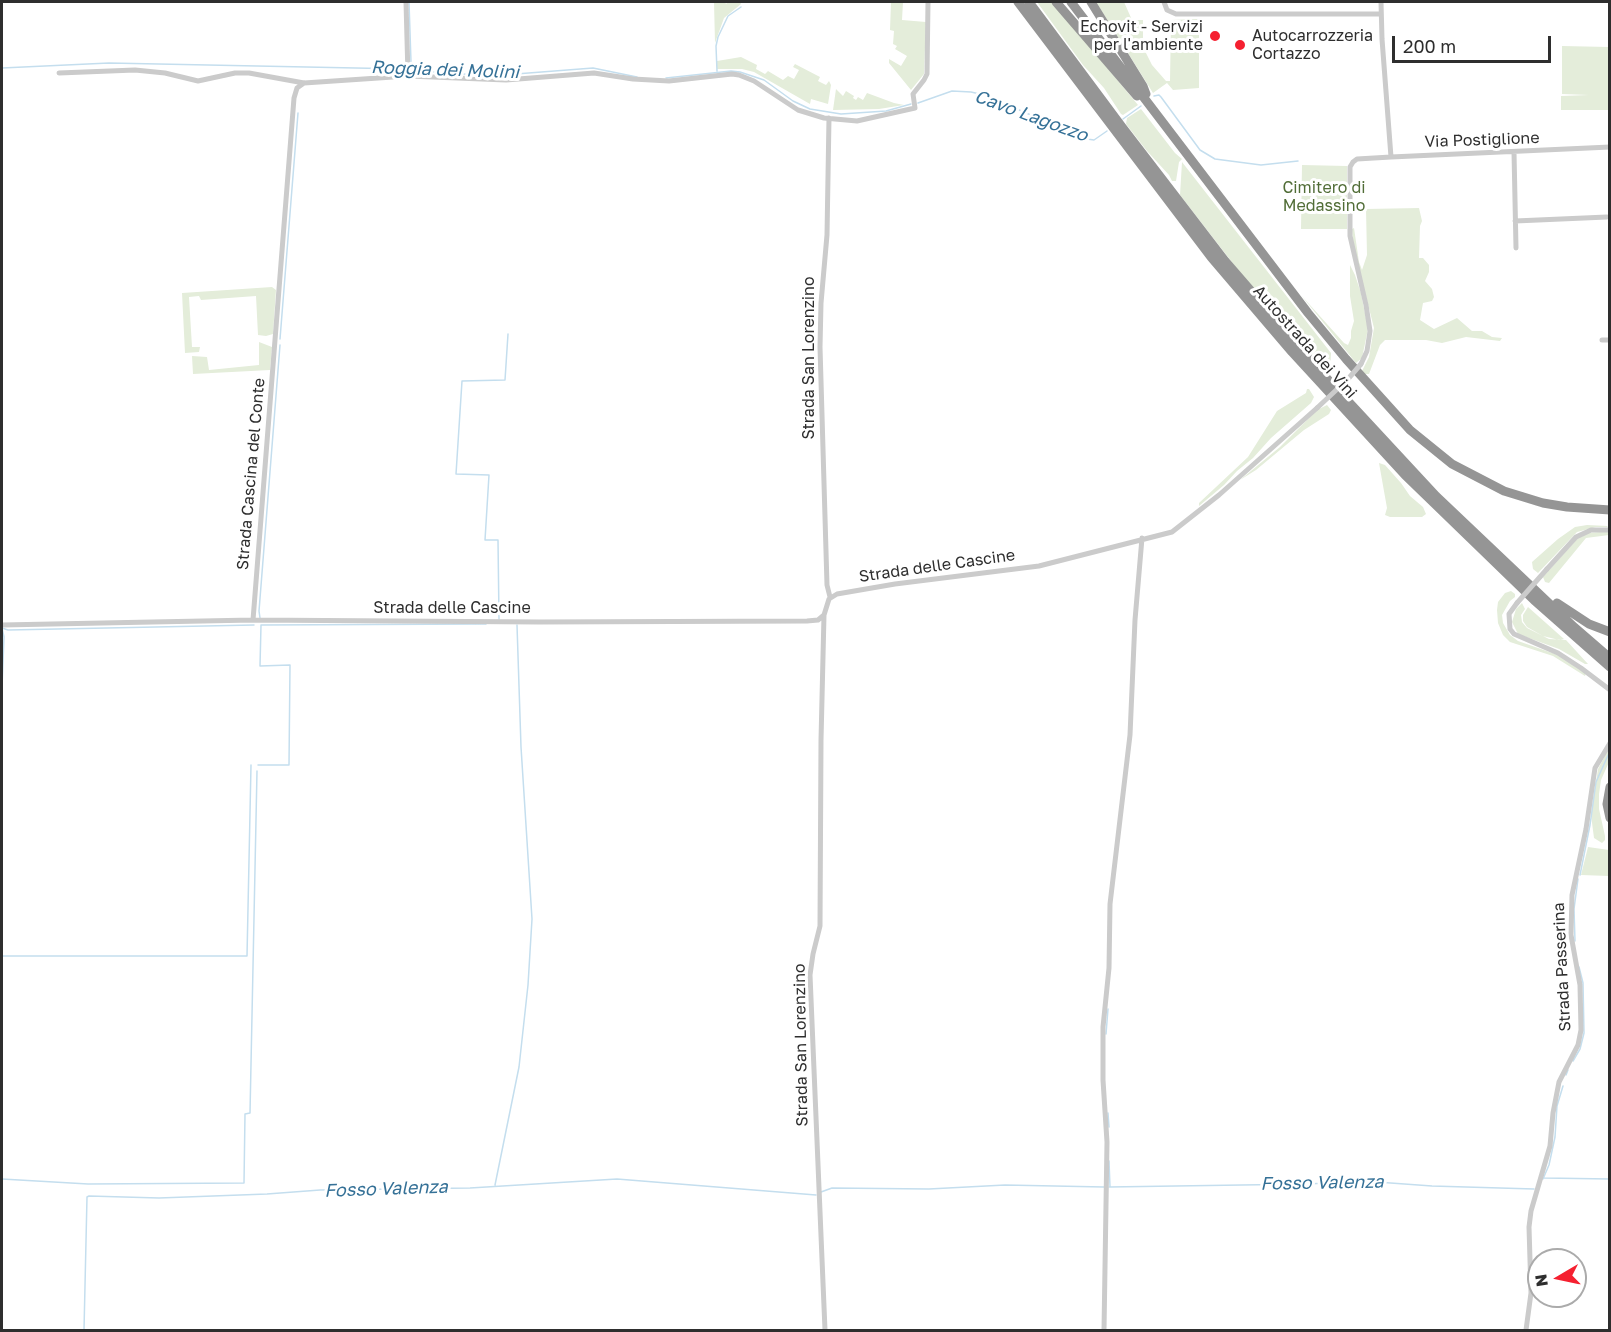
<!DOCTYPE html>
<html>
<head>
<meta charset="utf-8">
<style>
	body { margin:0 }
	#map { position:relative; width:1611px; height:1332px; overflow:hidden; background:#fff; font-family:"Golos Text",sans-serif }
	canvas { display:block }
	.frame { position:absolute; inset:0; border:3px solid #2e2e2e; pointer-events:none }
	.north { position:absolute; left:1527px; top:1248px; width:60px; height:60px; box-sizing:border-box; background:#fff; border:2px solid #ababab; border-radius:50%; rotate:261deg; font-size:16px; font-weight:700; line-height:24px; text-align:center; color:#2e2e2e }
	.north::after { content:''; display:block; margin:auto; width:21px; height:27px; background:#f52030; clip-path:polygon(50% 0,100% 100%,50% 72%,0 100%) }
	.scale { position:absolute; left:1392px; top:36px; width:159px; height:27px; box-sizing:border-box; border:3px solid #2e2e2e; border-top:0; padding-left:8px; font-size:18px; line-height:21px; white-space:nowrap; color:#2e2e2e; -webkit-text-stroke:4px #fff; paint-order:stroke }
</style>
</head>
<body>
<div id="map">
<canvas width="1611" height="1332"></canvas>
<div class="frame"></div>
<div class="north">N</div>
<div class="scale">200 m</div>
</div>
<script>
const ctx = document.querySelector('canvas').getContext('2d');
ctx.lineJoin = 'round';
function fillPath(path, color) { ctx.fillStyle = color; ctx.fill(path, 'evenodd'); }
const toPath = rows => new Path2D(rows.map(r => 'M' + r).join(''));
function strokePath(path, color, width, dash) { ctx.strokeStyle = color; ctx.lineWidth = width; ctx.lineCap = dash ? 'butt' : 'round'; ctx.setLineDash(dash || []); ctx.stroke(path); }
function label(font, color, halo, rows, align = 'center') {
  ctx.font = font + ' "Golos Text",sans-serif'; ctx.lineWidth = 6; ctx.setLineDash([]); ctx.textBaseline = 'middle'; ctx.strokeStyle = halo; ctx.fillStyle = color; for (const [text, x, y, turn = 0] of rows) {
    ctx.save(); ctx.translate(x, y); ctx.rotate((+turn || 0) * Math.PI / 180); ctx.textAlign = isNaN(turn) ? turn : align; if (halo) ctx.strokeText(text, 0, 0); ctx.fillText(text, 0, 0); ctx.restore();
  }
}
fillPath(toPath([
	[714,2,725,2,726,4,728,2,740,2,741,4,724,18,715,43],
	[891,2,903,2,902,20,926,22,924,74,911,90,889,63,889,59,901,66,907,56,895,49,897,46,893,44,894,31,890,30],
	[1037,2,1053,2,1138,105,1123,115,1121,114,1104,88,1083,65],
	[1096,2,1124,2,1132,20,1143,20,1143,44,1146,45,1146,53,1152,65,1166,81,1170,81,1171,20,1199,19,1199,88,1173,90,1167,83,1153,93],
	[1562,46,1609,47,1609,110,1561,110,1561,96,1589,95,1562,94],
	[741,57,757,65,756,69,765,74,768,71,783,80,788,76,794,79,799,70,793,67,795,64,820,77,818,81,826,85,829,81,831,85,828,104,811,99,810,104,754,72,742,69,717,69,717,61],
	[836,89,843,96,846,91,854,96,853,98,856,100,858,97,863,100,867,93,894,103,904,105,879,109,833,110],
	[1141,109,1175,153,1182,159,1179,162,1176,181,1172,181,1169,175,1147,151,1126,124,1127,118],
	[1182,162,1331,353,1330,372,1321,366,1238,270,1180,195],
	[1302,165,1347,166,1347,229,1301,229],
	[1419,208,1422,221,1420,226,1419,258,1423,258,1429,265,1429,272,1425,281,1432,289,1434,297,1432,301,1423,303,1420,320,1434,329,1457,318,1472,331,1482,331,1492,337,1502,338,1500,341,1466,337,1442,343,1426,340,1385,340,1380,345,1369,374,1365,374,1362,371,1369,357,1374,328,1353,245,1352,229,1354,228,1359,262,1362,270,1367,255,1366,209],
	[1350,265,1355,275,1361,293,1368,329,1362,358,1356,363,1301,295,1344,343,1348,345,1351,338,1351,331,1354,321,1350,296],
	[272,287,276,290,273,334,266,336,258,335,256,296,201,300,199,296,189,297,192,347,200,347,199,352,185,353,182,293],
	[259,342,272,347,270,370,193,374,192,356,207,357,209,370,259,365],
	[1307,389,1309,389,1314,397,1311,403,1271,438,1253,458,1237,471,1224,485,1199,506,1199,503,1248,457,1277,411,1306,393],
	[1327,405,1331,410,1329,414,1304,430,1256,470,1240,480,1280,447,1317,410],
	[1379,463,1385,465,1401,483,1410,496,1423,507,1426,514,1422,517,1390,517,1385,515,1387,508],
	[1587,525,1608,526,1607,527,1596,527,1577,532,1538,573,1533,569,1532,562,1558,539,1575,527],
	[1600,532,1609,532,1609,535,1586,538,1549,583,1545,582,1543,577,1578,538,1587,533],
	[1511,591,1515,594,1515,597,1510,601,1502,615,1503,623,1510,635,1518,641,1561,656,1586,673,1585,676,1553,656,1510,642,1503,635,1498,623,1497,610,1498,602,1505,593],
	[1522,603,1525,609,1521,615,1522,622,1527,628,1549,639,1566,640,1588,664,1585,664,1559,649,1518,634,1512,622,1516,609],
	[1528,607,1564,639,1559,640,1543,636,1527,627,1523,621,1523,615],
	[1609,748,1609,762,1601,780,1599,794,1599,809,1605,836,1605,840,1602,843,1594,838,1591,815,1598,769],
	[1588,847,1609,850,1609,876,1581,875]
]), '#e4edda');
strokePath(toPath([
	[409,2,411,62],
	[2,68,109,63,405,69],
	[409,70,490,76,593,68,637,77],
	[717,71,716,46,718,37,728,16,741,7],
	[666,78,731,71,740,72,764,80,793,101,810,109,841,114,886,111,911,104],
	[1154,96,1159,95,1161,97,1200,150,1215,159,1261,165,1298,161],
	[918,103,952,91,971,92,984,95,1087,139,1094,140,1107,131],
	[1123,119,1141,106],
	[280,339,298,113],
	[260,618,259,611,280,345],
	[499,619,498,540,485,540,489,475,456,474,462,381,505,380,508,334],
	[2,687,4,637,2,628,8,630,254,625],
	[258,765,289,765,290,665,260,666,261,625,486,624],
	[1580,875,1590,825,1596,782,1610,751],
	[1575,941,1574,909,1578,879],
	[2,956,247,956,251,765],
	[1106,1034,1108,1009],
	[1573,1061,1580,1049,1584,1033,1583,983,1579,967],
	[1566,1075,1568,1070],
	[1108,1113,1109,1127],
	[1109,1161,1110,1187],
	[1544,1178,1610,1179],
	[2,1179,88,1184,244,1183,245,1114,250,1113,257,771],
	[1543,1179,1549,1165,1555,1137,1557,1106,1563,1086],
	[495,1185,519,1067,528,985,532,919,521,747,517,625],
	[1109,1187,1308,1184,1363,1181,1432,1186,1534,1189],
	[821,1192,832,1188,929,1189,1005,1185,1104,1187],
	[84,1330,87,1197,89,1196,159,1198,267,1194,320,1190,470,1188,617,1179,816,1195]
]), '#c4deee', 1.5);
strokePath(toPath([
	[406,2,408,76],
	[1164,2,1167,10,1176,14,1380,14],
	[1381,2,1382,39,1391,157],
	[59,73,135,70,165,73,198,81,235,73,249,73,304,83,408,76,506,80,594,73,633,79,669,81,732,74,739,75,754,81,798,110,824,118,857,121,915,108,913,94,924,80,927,74,928,2],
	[829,118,827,235,821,303,820,347,827,585,830,597],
	[1514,152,1516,248],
	[1515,221,1607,217],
	[1602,340,1610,340],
	[1361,364,1367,351,1370,331,1366,305,1350,236,1350,167,1353,162,1357,159,1391,157,1610,147],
	[1547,569,1576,537,1591,530,1610,530],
	[1517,603,1509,614,1510,629,1514,634,1558,653,1581,668,1610,690],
	[824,615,821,740,820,926,813,954,810,975,825,1330],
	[253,620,539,622,807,621,818,620,824,615,829,599,837,594,895,584,1039,566,1172,532,1219,495,1317,408],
	[2,625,253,620,294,98,297,88,304,83],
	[1104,1330,1107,1142,1103,1080,1103,1027,1109,968,1110,904,1130,735,1135,620,1142,538],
	[1526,1330,1531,1293,1529,1227,1531,1211,1550,1146,1553,1113,1559,1082,1578,1045,1581,1030,1580,985,1571,935,1572,895,1586,829,1595,768,1610,743]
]), '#cbcbcb', 5);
strokePath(toPath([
	[1018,2,1211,257,1292,352,1405,475,1534,600,1610,667],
	[1029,2,1122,127,1225,261,1321,372,1436,496,1574,627,1610,658],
	[1056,2,1137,96],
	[1071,2,1308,313,1346,359,1410,430,1452,464,1504,491,1543,503,1567,507,1610,510],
	[1091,2,1143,86,1146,94],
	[1557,603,1589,624,1610,632],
	[1610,787,1607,804,1610,818]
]), '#959595', 9);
strokePath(toPath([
	[1317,408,1348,379,1361,364],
	[1517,603,1547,569]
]), '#cbcbcb', 5);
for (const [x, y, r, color] of [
	[1215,36,6,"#f52030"],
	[1240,45,6,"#f52030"]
]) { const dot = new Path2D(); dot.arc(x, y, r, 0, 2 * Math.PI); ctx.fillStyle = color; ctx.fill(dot); strokePath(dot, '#fff', 2); }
label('16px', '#2e2e2e', '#fff', [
	["Echovit - Servizi",1203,27],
	["per l'ambiente",1203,45],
	["Autocarrozzeria",1252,36,"left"],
	["Cortazzo",1252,54,"left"]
], 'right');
label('16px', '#2e2e2e', '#fff', [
	["Via Postiglione",1482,140,-2],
	["Autostrada dei Vini",1305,342,48],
	["Strada San Lorenzino",809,358,-90],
	["Strada Cascina del Conte",251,474,-85],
	["Strada delle Cascine",937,566,-8],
	["Strada delle Cascine",452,608],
	["Strada Passerina",1562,967,-93],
	["Strada San Lorenzino",801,1045,-91]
]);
label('16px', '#516d37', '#fff', [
	["Cimitero di",1324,188],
	["Medassino",1324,206]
]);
label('italic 18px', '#357197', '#fff', [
	["Roggia dei Molini",445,70,2],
	["Cavo Lagozzo",1031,116,20],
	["Fosso Valenza",1322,1183,-1],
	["Fosso Valenza",386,1189,-2]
]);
</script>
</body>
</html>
